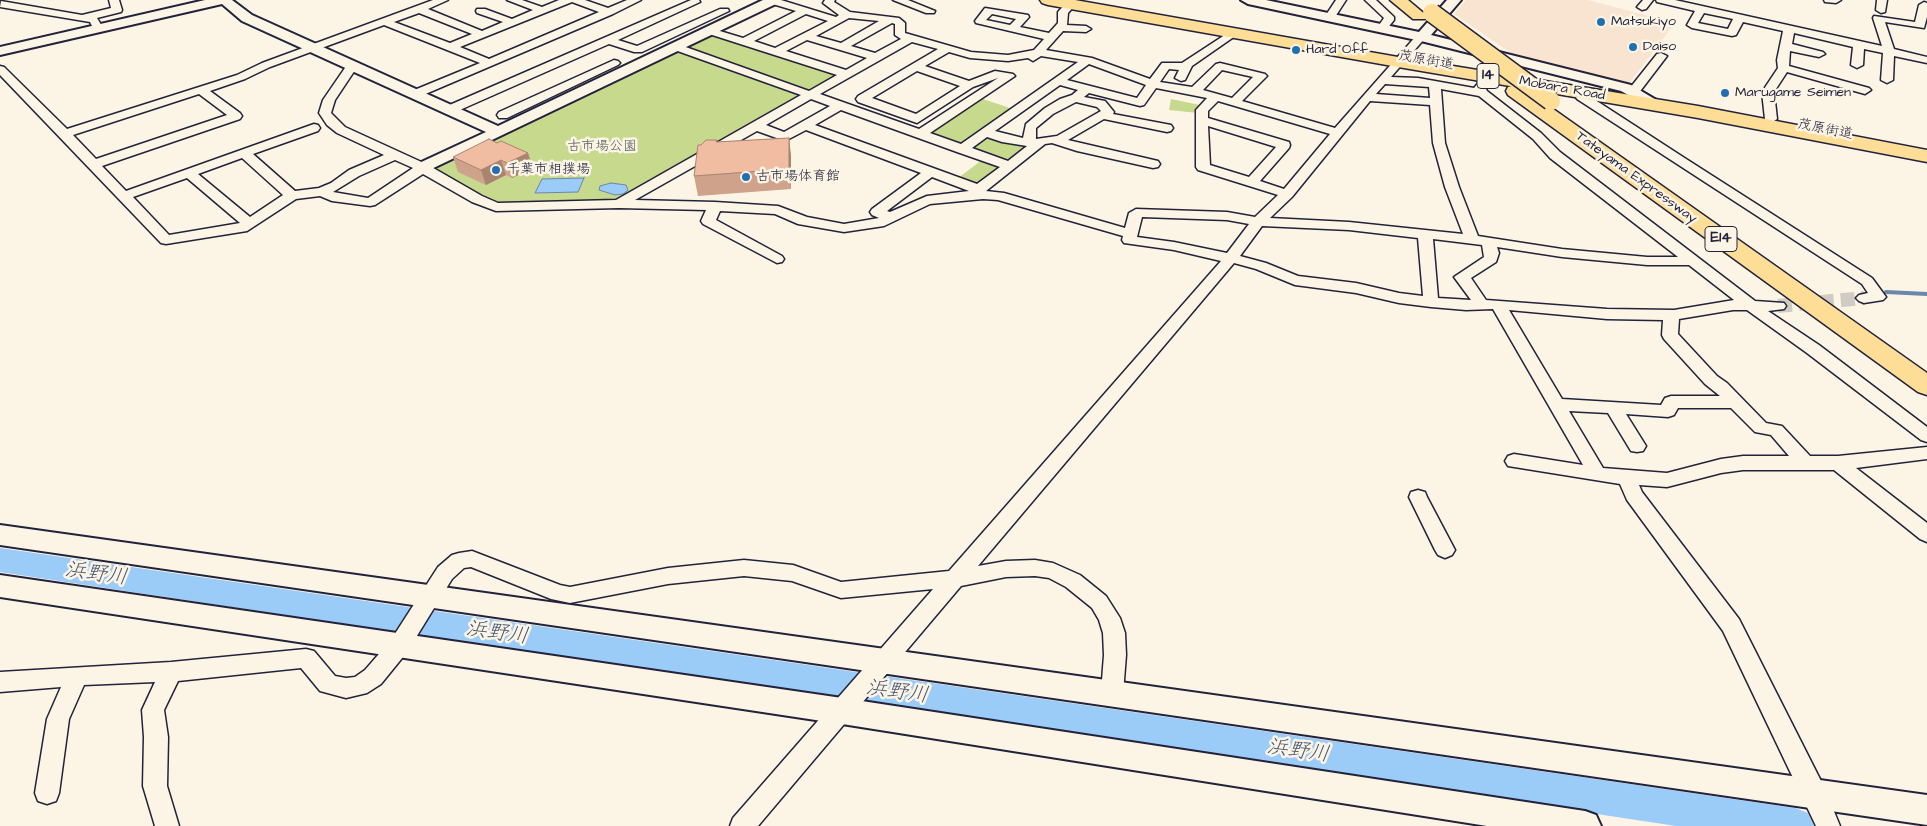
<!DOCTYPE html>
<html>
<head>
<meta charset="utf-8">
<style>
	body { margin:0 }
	canvas { display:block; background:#fcf5e5 }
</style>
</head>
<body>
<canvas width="1927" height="826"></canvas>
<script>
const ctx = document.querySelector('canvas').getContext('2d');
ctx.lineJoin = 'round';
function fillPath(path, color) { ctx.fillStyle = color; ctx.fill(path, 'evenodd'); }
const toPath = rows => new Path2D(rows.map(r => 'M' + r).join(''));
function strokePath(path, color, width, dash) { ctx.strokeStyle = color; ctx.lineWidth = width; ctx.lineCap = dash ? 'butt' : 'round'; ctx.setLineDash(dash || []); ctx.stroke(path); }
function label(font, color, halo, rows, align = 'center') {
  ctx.font = font + ' "Architects Daughter","Klee One",sans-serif'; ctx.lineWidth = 5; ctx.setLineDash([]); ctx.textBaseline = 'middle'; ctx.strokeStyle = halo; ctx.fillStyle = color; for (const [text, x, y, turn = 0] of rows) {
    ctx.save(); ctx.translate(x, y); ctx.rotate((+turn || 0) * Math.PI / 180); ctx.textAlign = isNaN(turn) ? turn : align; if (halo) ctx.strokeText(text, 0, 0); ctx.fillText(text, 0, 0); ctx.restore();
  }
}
fillPath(toPath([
	[1466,0,1588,0,1675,23,1628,85,1520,59,1454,14]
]), '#f8e4d1');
fillPath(toPath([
	[713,32,839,74,809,91,681,47],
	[678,50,802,95,615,202,501,204,430,169],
	[980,98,1013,109,964,145,929,133],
	[1171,99,1200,105,1198,113,1169,110],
	[987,135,1030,145,1012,159,1006,160,972,148,971,145],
	[982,160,1003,167,980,185,958,178]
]), '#c6d98d');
const water = toPath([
	[584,178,578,192,535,193,542,179,584,178],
	[611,183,626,185,628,190,623,194,615,195,599,190,600,186,611,183]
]);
fillPath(water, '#9bcbf7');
strokePath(water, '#6b87ac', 1);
strokePath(toPath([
	[1886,292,1927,294]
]), '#6b87ac', 4);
fillPath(toPath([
	[0,548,1795,808,1808,813,1814,826,1676,826,0,572,0,548]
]), '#9bcbf7');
strokePath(toPath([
	[1778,306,1864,298]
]), '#d0cbc3', 14, [14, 7]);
const minor = toPath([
	[109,0,119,0,122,10,121,12,97,18,103,28,98,31,94,30,90,22,0,7,1,1,82,15,111,8,109,0],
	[433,0,448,0,428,9,482,31,503,22,477,13,476,11,477,9,485,9,512,19,533,10,507,0,522,0,542,7,559,0,585,0,608,8,627,0,641,0,613,14,416,98,412,97,410,94,412,91,480,63,384,25,270,67,245,79,210,91,240,113,242,116,240,119,102,166,126,191,314,124,318,125,320,128,318,131,253,154,295,191,319,188,331,183,349,170,384,155,337,133,327,125,319,113,323,100,347,65,351,64,357,67,335,100,331,113,345,127,428,165,482,196,498,203,616,200,801,95,672,49,670,47,672,45,680,45,809,91,837,75,706,33,705,31,710,28,743,38,796,11,766,2,765,0,781,0,836,17,839,15,823,3,825,0,835,0,834,2,850,12,899,18,905,23,905,33,971,52,1008,55,1034,50,1044,39,976,23,975,21,985,8,1028,15,1029,17,1020,27,1049,33,1058,23,1058,12,1067,2,1071,1,1076,4,1068,13,1067,25,1086,26,1091,29,1086,32,1063,31,1046,50,1092,58,1150,79,1162,63,1182,63,1234,29,1239,32,1238,34,1192,66,1185,80,1181,81,1175,78,1179,70,1169,69,1160,82,1192,87,1216,64,1220,63,1265,74,1267,76,1242,101,1335,128,1417,35,1425,35,1426,37,1391,77,1418,78,1474,88,1485,75,1493,75,1495,77,1485,87,1487,91,1541,133,1560,152,1755,301,1784,303,1786,306,1784,309,1768,311,1819,345,1927,427,1927,442,1921,440,1807,353,1747,310,1733,310,1679,319,1678,334,1717,376,1727,383,1766,423,1782,426,1810,456,1838,456,1927,447,1927,459,1856,468,1927,523,1927,542,1920,539,1834,470,1743,470,1721,473,1667,487,1639,485,1642,492,1739,619,1824,787,1840,826,1816,826,1723,631,1627,500,1620,484,1508,466,1505,461,1508,456,1514,454,1583,465,1493,309,1466,310,1431,307,1399,303,1356,293,1295,285,1256,269,1234,263,978,566,1006,561,1035,560,1053,563,1080,575,1106,596,1120,618,1125,633,1126,655,1123,693,1120,700,1112,703,1104,700,1101,693,1104,655,1103,633,1099,620,1092,608,1066,587,1049,578,1035,576,1006,577,961,586,758,826,730,826,733,818,933,589,841,598,792,581,744,576,668,584,570,603,551,599,471,567,464,568,452,579,407,652,381,684,367,693,346,698,320,691,301,668,178,681,164,710,168,737,167,786,179,826,155,826,143,786,144,737,142,710,155,682,84,685,69,719,59,793,56,801,47,804,38,801,35,793,47,719,61,687,0,692,0,672,171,662,306,649,314,651,335,676,346,678,355,677,365,670,391,640,438,567,452,555,459,553,472,551,560,585,570,587,668,568,744,560,793,565,841,582,949,571,1221,261,1174,250,1124,243,1122,240,1123,236,998,200,983,199,930,204,884,226,844,232,798,224,775,214,720,211,716,220,782,256,784,259,782,262,777,263,703,224,701,221,706,210,619,208,496,211,472,202,423,174,375,205,370,206,332,201,320,196,296,199,247,231,166,244,161,243,0,75,0,66,4,67,67,129,237,75,262,63,433,0],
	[572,2,599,12,489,59,460,47,572,2],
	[419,13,472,34,450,43,394,22,419,13],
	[806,14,828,21,775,48,754,41,806,14],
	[992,14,1016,19,1010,25,986,20,992,14],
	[849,18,879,21,841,43,816,36,849,18],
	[892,23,895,24,895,35,901,39,875,53,851,46,892,23],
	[807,40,867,58,846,70,786,51,807,40],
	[912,42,938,49,858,96,856,99,858,102,917,123,973,87,998,78,919,129,820,94,912,42],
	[949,52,970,58,1008,61,1028,58,1033,61,1041,56,1078,62,961,144,930,133,1015,76,1013,74,995,71,969,81,925,66,949,52],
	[1089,64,1146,85,1137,98,1067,80,1089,64],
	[1222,70,1253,77,1232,98,1203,90,1222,70],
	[917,71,960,86,916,114,872,98,917,71],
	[1385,84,1429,87,1430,98,1376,94,1385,84],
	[1060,85,1078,90,1072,95,1060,99,1045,108,1026,124,1023,138,995,131,1060,85],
	[1156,88,1207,98,1196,110,1196,167,1198,170,1278,195,1255,217,1227,212,1136,209,1129,213,1125,228,1004,193,986,191,1045,144,1052,143,1077,151,1153,168,1158,167,1160,164,1158,161,1068,140,1104,119,1167,132,1171,131,1173,128,1171,125,1113,114,1114,112,1105,101,1084,97,1089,93,1140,106,1144,105,1156,88],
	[1441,89,1479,96,1533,139,1550,158,1678,257,1647,257,1562,249,1478,236,1459,187,1445,143,1441,89],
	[199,94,227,115,96,159,73,135,199,94],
	[811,99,830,106,784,132,766,125,811,99],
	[1218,101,1330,134,1284,189,1260,181,1289,148,1290,145,1289,142,1208,118,1208,111,1218,101],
	[1370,101,1430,105,1433,143,1445,187,1463,234,1349,222,1270,218,1292,197,1370,101],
	[1076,102,1097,107,1101,111,1057,136,1036,139,1036,128,1053,114,1076,102],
	[841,110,957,152,1000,167,977,184,815,125,841,110],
	[1208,126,1276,147,1249,177,1210,165,1208,126],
	[806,130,921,173,872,209,870,212,872,215,879,218,844,224,807,217,778,206,715,202,635,200,757,131,785,141,806,130],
	[987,137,1002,142,1027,146,1008,161,972,148,987,137],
	[242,158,283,195,250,217,198,174,242,158],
	[395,160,413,168,368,198,333,192,359,176,395,160],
	[932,177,969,191,927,196,890,212,887,211,932,177],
	[187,178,240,223,169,235,133,197,187,178],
	[1142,217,1227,220,1249,224,1227,253,1174,242,1137,237,1142,217],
	[1262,226,1349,230,1418,238,1423,296,1399,293,1356,283,1298,276,1266,263,1240,256,1262,226],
	[1433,239,1482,245,1484,257,1454,277,1471,300,1438,298,1433,239],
	[1497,247,1562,257,1647,265,1689,265,1734,300,1674,310,1607,309,1486,300,1471,278,1496,262,1499,253,1497,247],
	[1509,310,1607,319,1663,320,1662,335,1664,339,1705,384,1720,396,1671,396,1665,398,1661,405,1562,399,1509,310],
	[1678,408,1731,408,1755,432,1771,435,1789,456,1743,456,1721,459,1667,473,1603,468,1569,411,1608,413,1631,451,1637,452,1643,451,1646,446,1626,414,1668,417,1674,415,1678,408],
	[691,0,699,0,700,2,618,40,637,46,720,9,728,9,729,11,642,52,634,52,609,44,453,113,449,114,443,110,445,107,691,0],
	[893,0,908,0,935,11,934,13,926,13,893,0],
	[1336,0,1346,0,1333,20,1325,20,1324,18,1336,0],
	[1365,0,1376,0,1394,17,1394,20,1386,30,1378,30,1377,28,1384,18,1365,0],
	[1643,0,1653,0,1646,9,1642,10,1637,7,1643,0],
	[1656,0,1675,0,1882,46,1873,18,1874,16,1915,22,1919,5,1924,2,1927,3,1927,17,1924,28,1885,22,1894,49,1927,57,1927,63,1894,56,1893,80,1887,83,1881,80,1883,53,1864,49,1863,65,1857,68,1851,65,1853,47,1794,33,1792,44,1823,52,1825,54,1819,57,1790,51,1789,66,1869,88,1871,90,1865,94,1787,72,1774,92,1777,119,1771,123,1765,119,1762,92,1778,68,1777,60,1783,31,1743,22,1736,35,1732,36,1692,28,1687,25,1695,11,1657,2,1656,0],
	[1704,13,1733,19,1728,29,1698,23,1704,13],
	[1824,0,1841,0,1836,3,1825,2,1824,0],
	[1877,0,1887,0,1885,12,1881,13,1876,10,1877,0],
	[1661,53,1667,56,1638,94,1630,94,1628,91,1630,88,1657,54,1661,53],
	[614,60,618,61,620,63,618,65,507,118,499,118,497,115,499,112,614,60],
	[1579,87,1583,88,1586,94,1683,157,1872,278,1886,297,1883,300,1864,303,1859,301,1856,298,1859,295,1868,293,1862,284,1577,99,1573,91,1579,87],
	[1418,490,1425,492,1427,497,1455,550,1452,555,1445,558,1438,555,1435,550,1409,497,1411,492,1418,490]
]);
const tertiary = toPath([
	[205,0,232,0,252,15,498,126,763,0,780,0,778,3,423,173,417,172,415,168,417,164,486,132,242,21,222,4,0,55,0,47,205,0],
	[1241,0,1266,0,1419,32,1447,0,1461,0,1431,35,1631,85,1658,101,1661,104,1658,107,1653,109,1621,91,1421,41,1248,4,1241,0],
	[0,525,1927,795,1927,825,0,545,0,525],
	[0,575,842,698,1585,811,1596,815,1601,826,1487,826,842,724,0,597,0,575]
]);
const primary = toPath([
	[1040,0,1075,0,1398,57,1698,106,1927,150,1927,162,1698,118,1398,67,1048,5,1042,3,1040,0]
]);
const motorway = toPath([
	[1390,0,1408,0,1427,16,1425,19,1413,19,1390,0],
	[1515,85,1522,87,1927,373,1927,395,1918,392,1508,95,1506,91,1508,87,1515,85]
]);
strokePath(minor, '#22223b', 3);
strokePath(tertiary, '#22223b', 4);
strokePath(primary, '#22223b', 3);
strokePath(motorway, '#22223b', 3);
fillPath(minor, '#fcf5e5');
fillPath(tertiary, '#fcf5e5');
fillPath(primary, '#fedd96');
fillPath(motorway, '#fedd96');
const motorwayBridge = toPath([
	[1432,13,1551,101]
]);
strokePath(motorwayBridge, '#22223b', 21, []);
strokePath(motorwayBridge, '#fedd96', 18);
fillPath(toPath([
	[789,138,791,157,791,189,698,196,694,176,717,142],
	[497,143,533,168,512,178,506,175,486,185,458,172,453,157]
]), '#cea28b');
fillPath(toPath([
	[789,138,791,157,791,189,789,169],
	[528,153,533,168,512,178,507,163],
	[501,160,506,175,486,185,481,170]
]), '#a88471');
const building = toPath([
	[789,138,789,169,694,176,698,145,701,145,706,140,717,140,716,142,789,138],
	[489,139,497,143,501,141,528,153,507,163,501,160,481,170,453,157,489,139]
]);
fillPath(building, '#f0bca2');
strokePath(building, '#a88471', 1);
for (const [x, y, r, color] of [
	[1601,22,5,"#1f6fb2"],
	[1633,47,5,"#1f6fb2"],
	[1296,50,5,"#1f6fb2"],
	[1725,93,5,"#1f6fb2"],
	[496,170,5,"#1f6fb2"],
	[746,177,5,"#1f6fb2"]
]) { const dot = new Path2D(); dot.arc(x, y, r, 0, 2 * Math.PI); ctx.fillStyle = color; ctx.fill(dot); strokePath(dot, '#fcf5e5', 2); }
label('14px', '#22223b', '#fcf5e5', [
	["Matsukiyo",1611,22],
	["Daiso",1643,47],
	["Hard Off",1306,50],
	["Marugame Seimen",1735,93],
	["千葉市相撲場",506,170],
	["古市場体育館",756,177]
], 'left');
label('14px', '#22223b', '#fcf5e5', [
	["茂原街道",1426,61,10],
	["Mobara Road",1562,89,10],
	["茂原街道",1825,130,11],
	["Tateyama Expressway",1636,178,36]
]);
label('14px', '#535954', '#fcf5e5', [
	["古市場公園",602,147]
]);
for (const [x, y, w] of [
	[1488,76,22],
	[1721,239,32]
]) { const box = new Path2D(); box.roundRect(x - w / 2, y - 12.5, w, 25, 4); ctx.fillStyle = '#fcf5e5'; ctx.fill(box); strokePath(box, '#22223b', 1); }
label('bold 15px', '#22223b', null, [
	["14",1488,76],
	["E14",1721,239]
]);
label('italic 21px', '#465573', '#fcf5e5', [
	["浜野川",96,575,8],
	["浜野川",497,634,8],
	["浜野川",897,693,8],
	["浜野川",1298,752,8]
]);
</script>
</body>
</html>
